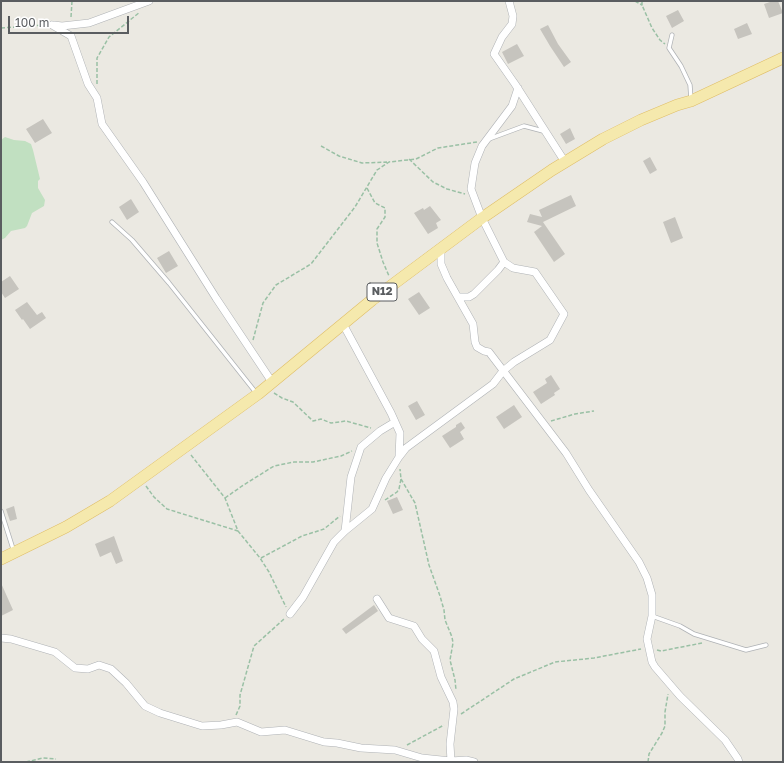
<!DOCTYPE html>
<html>
<head>
<meta charset="utf-8">
<style>
	body { margin:0 }
	#map { position:relative; width:784px; height:763px; overflow:hidden; background:#ebe9e2; font-family:"Golos Text",sans-serif }
	canvas { display:block }
	.frame { position:absolute; inset:0; border:2px solid #5a5d60; pointer-events:none }
	.scale { position:absolute; left:8px; top:16px; width:121px; height:18px; box-sizing:border-box; border:2px solid #5a5d60; border-top:0; padding-left:5px; font-size:12px; line-height:14px; white-space:nowrap; color:#5a5d60; -webkit-text-stroke:3px #fff; paint-order:stroke }
</style>
</head>
<body>
<div id="map">
<canvas width="784" height="763"></canvas>
<div class="frame"></div>
<div class="scale">100 m</div>
</div>
<script>
const ctx = document.querySelector('canvas').getContext('2d');
ctx.lineJoin = 'round';
function fillPath(path, color) { ctx.fillStyle = color; ctx.fill(path, 'evenodd'); }
const toPath = rows => new Path2D(rows.map(r => 'M' + r).join(''));
function strokePath(path, color, width, dash) { ctx.strokeStyle = color; ctx.lineWidth = width; ctx.lineCap = dash ? 'butt' : 'round'; ctx.setLineDash(dash || []); ctx.stroke(path); }
function label(font, color, halo, rows, align = 'center') {
  ctx.font = font + ' "Golos Text",sans-serif'; ctx.lineWidth = 4; ctx.setLineDash([]); ctx.textBaseline = 'middle'; ctx.strokeStyle = halo; ctx.fillStyle = color; for (const [text, x, y, turn = 0] of rows) {
    ctx.save(); ctx.translate(x, y); ctx.rotate((+turn || 0) * Math.PI / 180); ctx.textAlign = isNaN(turn) ? turn : align; if (halo) ctx.strokeText(text, 0, 0); ctx.fillText(text, 0, 0); ctx.restore();
  }
}
fillPath(toPath([
	[5,137,14,140,25,141,31,144,33,150,40,179,38,181,38,188,45,200,44,206,32,213,27,226,25,228,11,231,5,238,1,240,1,140]
]), '#c1e0c1');
fillPath(toPath([
	[773,1,778,1,783,13,769,18,764,4],
	[678,10,684,21,672,28,666,16],
	[747,23,752,34,738,39,734,29],
	[548,25,558,44,571,62,564,67,550,46,540,29],
	[517,44,524,56,508,64,502,52],
	[43,119,52,133,35,143,26,129],
	[570,128,575,139,566,144,560,134],
	[650,157,657,170,650,174,643,161],
	[571,195,576,206,543,222,565,254,554,262,534,232,542,226,527,222,530,214,542,217,539,210],
	[131,199,139,212,127,220,119,207],
	[430,206,441,220,436,223,438,228,428,234,414,213,423,208,424,210],
	[675,217,683,238,671,243,663,222],
	[169,251,178,266,166,273,157,258],
	[10,276,19,289,5,298,1,292,1,282],
	[419,292,430,308,419,315,408,299],
	[27,302,37,315,42,312,46,318,30,329,23,319,22,320,15,310],
	[551,375,560,389,554,393,555,395,541,404,533,392,547,383,545,379],
	[417,401,425,415,416,420,408,406],
	[514,405,522,417,504,429,496,417],
	[461,422,465,428,460,432,464,439,450,448,442,436,456,427,456,425],
	[397,497,403,510,393,514,387,501],
	[14,506,17,519,10,521,6,509],
	[114,536,123,561,116,564,111,552,100,557,95,544],
	[1,583,13,610,1,616],
	[374,605,378,611,346,634,342,629]
]), '#c6c4be');
const service = toPath([
	[672,35,669,48,681,66,690,85,691,100],
	[489,139,524,126,543,131],
	[112,222,132,240,169,283,257,394],
	[1,511,14,552],
	[652,616,680,626,694,634,746,650,766,645]
]);
const minor = toPath([
	[509,1,513,16,512,24,502,37,494,54,515,84,565,162],
	[52,25,71,36,88,84,97,98,102,124,143,182,216,298,272,382],
	[54,25,62,26,89,23,149,1],
	[441,249,441,264,447,278,473,324,475,342,477,347,484,351,489,352,566,453,589,490,639,562,647,578,652,595,652,616,647,639,652,662,655,667,680,696,725,740,738,759,739,762],
	[458,297,469,297,474,294,498,270,504,262],
	[343,324,391,413,400,433,399,457,386,478,372,509,345,531],
	[399,457,406,448,493,384,503,371,514,362,550,340,564,314,535,272,513,268,504,262,482,218,471,189,475,163,482,146,512,106,518,88],
	[377,599,389,618,414,626,422,639,434,651,441,677,453,702,454,709,450,744,451,761],
	[290,614,303,597,334,542,345,531,351,477,361,447,380,431,395,422],
	[1,638,11,639,55,652,75,668,88,669,99,665,111,669,126,683,145,706,160,713,202,726,221,725,237,722,261,732,285,730,324,742,337,743,361,748,395,750,422,758,451,761,466,760,474,762]
]);
const primary = toPath([
	[1,559,66,527,110,501,258,394,372,300,482,218,552,170,603,139,641,120,677,105,691,101,783,58]
]);
strokePath(service, '#afb2b5', 5);
strokePath(minor, '#afb2b5', 8);
strokePath(primary, '#dfbd66', 12);
strokePath(toPath([
	[635,1,642,5,639,1],
	[642,1,642,5,652,28,660,40,665,44],
	[71,17,72,1],
	[1,28,46,25],
	[97,84,97,58,109,37,140,12],
	[321,146,339,156,362,163,387,162],
	[409,159,433,182,447,189,465,194],
	[367,188,375,203,385,208,385,217,377,229,377,243,383,262,389,276],
	[253,340,263,303,276,285,311,264,355,207,377,170,389,162,416,159,438,148,477,142],
	[274,393,282,398,293,402,313,421,321,419,331,423,346,421,371,428],
	[551,421,575,414,594,411],
	[191,455,225,498,238,531,260,558,269,572,286,607],
	[401,479,415,503,429,565,440,596,444,610,445,620,452,637,453,643,450,660,455,680,456,690],
	[146,486,154,497,167,509,238,531],
	[225,498,242,486,274,466,294,462,313,462,341,456,352,451],
	[385,500,397,492,399,489,401,479,400,469],
	[261,558,302,536,324,529,340,516],
	[657,650,661,651,702,643],
	[461,714,514,679,555,662,594,658,641,649],
	[236,715,240,706,240,695,254,646,284,619],
	[407,745,444,725],
	[26,762,43,758,56,759],
	[648,762,649,754,662,733,665,726,665,712,668,694]
]), '#9ac0a5', 1.5, [4, 2]);
strokePath(service, '#fff', 3.5);
strokePath(minor, '#fff', 7);
strokePath(primary, '#f5e9ad', 11);
for (const [x, y, w] of [
	[382,292,30]
]) { const box = new Path2D(); box.roundRect(x - w / 2, y - 9, w, 18, 3); ctx.fillStyle = '#fff'; ctx.fill(box); strokePath(box, '#5a5d60', 1); }
label('bold 11px', '#5a5d60', null, [
	["N12",382,292]
]);
</script>
</body>
</html>
